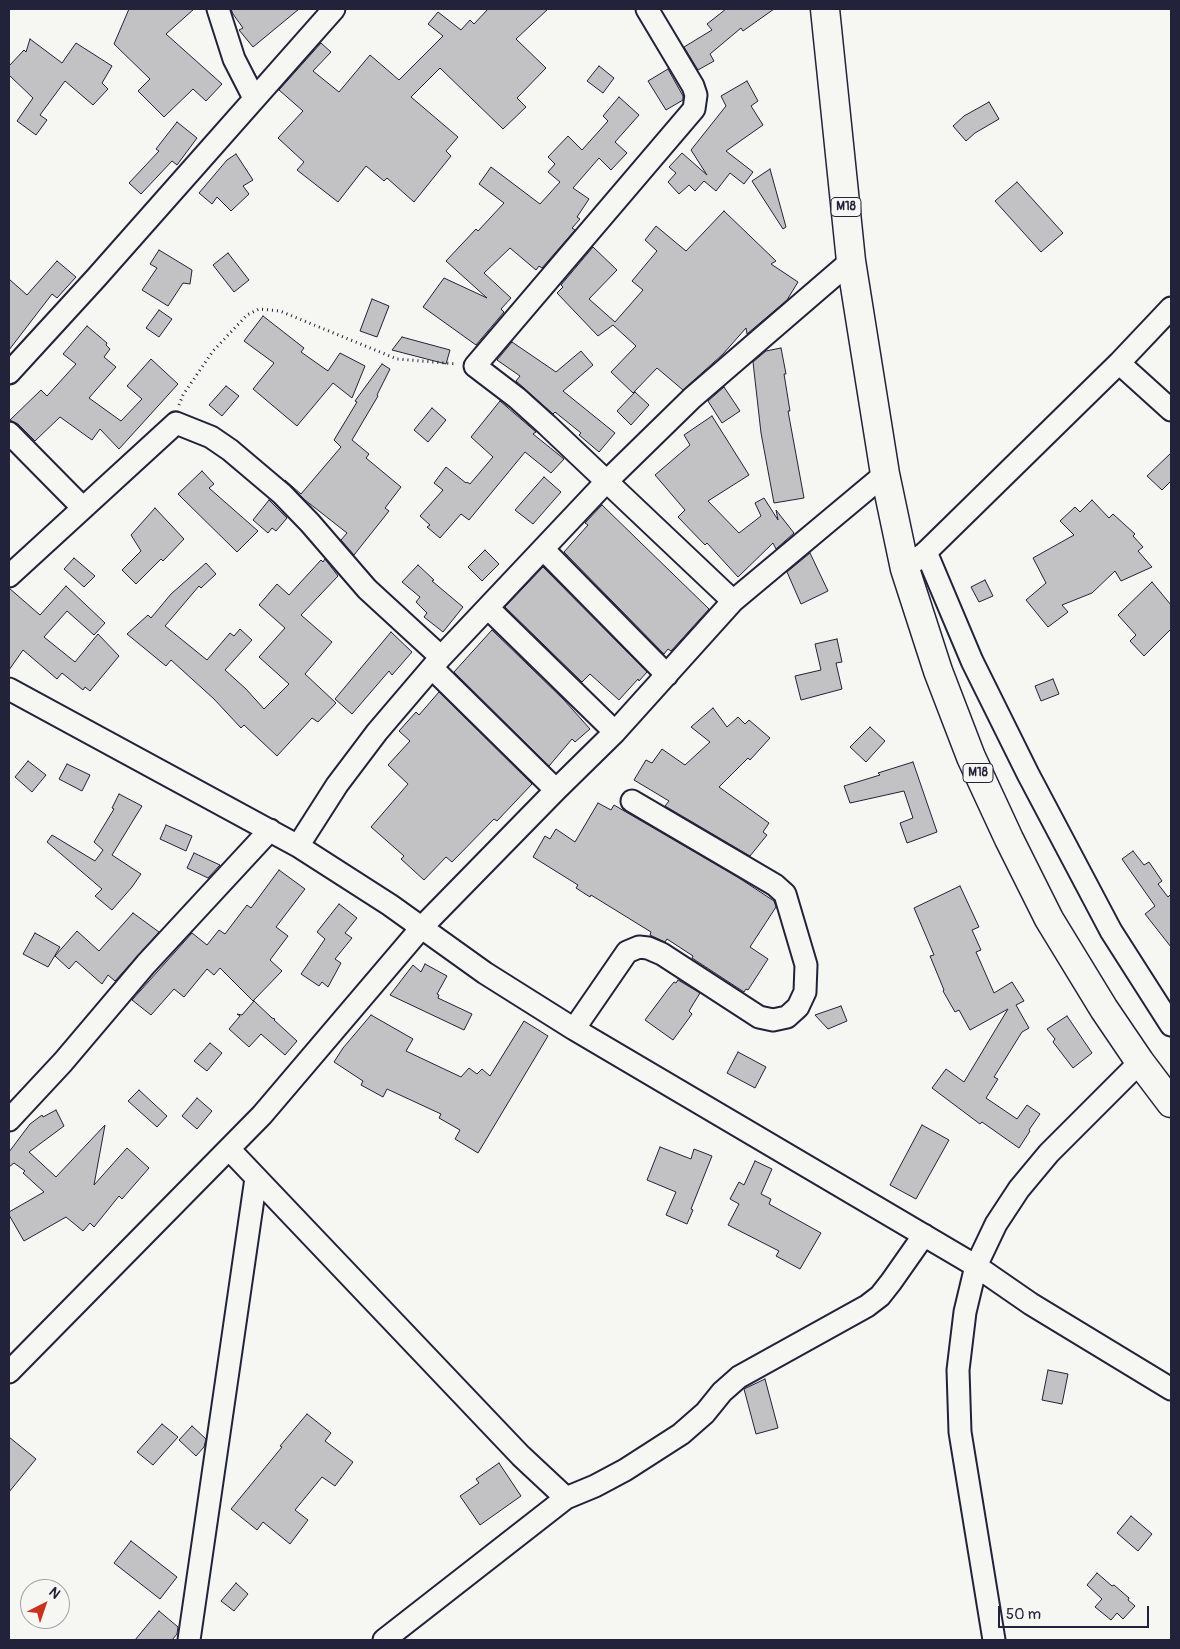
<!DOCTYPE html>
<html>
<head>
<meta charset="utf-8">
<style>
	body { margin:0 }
	#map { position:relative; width:1180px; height:1649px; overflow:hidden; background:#f6f6f2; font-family:Pangolin,sans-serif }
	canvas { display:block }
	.frame { position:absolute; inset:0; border:10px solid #22223b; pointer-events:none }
	.north { position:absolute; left:20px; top:1579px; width:50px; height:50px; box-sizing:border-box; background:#f6f6f2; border:1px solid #a1a1a9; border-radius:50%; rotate:41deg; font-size:14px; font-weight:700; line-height:20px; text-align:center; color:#22223b }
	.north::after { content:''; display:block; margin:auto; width:18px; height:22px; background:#c8321e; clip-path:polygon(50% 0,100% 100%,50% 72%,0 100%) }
	.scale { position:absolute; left:998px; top:1606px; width:151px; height:22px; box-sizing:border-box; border:2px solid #22223b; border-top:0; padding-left:6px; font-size:15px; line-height:18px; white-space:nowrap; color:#22223b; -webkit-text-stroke:4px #f6f6f2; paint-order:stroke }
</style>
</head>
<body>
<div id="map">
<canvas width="1180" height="1649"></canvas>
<div class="frame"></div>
<div class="north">N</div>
<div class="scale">50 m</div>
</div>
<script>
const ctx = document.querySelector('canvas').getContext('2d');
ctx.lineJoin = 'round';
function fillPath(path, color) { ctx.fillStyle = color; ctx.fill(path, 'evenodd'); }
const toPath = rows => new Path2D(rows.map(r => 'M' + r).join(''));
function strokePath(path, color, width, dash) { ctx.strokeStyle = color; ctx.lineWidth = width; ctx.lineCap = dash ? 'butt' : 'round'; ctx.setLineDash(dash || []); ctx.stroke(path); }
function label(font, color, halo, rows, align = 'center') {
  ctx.font = font + ' Pangolin,sans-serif'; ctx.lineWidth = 5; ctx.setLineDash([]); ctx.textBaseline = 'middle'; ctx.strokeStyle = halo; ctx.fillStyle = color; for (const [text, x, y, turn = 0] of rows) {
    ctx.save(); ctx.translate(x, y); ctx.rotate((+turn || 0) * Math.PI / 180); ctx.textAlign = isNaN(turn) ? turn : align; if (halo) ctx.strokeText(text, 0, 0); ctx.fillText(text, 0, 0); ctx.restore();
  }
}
const building = toPath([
	[129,9,194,9,166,34,222,84,206,101,193,89,164,117,138,91,150,79,114,44,129,9],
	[231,9,299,9,253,47,239,30,243,28,233,14,231,9],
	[488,9,548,9,516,39,546,68,517,98,526,107,503,129,440,68,411,97,458,137,446,151,451,156,414,202,387,178,384,181,366,166,338,202,297,170,304,162,278,138,303,111,279,90,321,43,331,52,313,71,339,92,370,55,399,80,443,36,428,24,438,12,461,30,470,20,474,24,488,9],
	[726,9,774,9,743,31,741,28,710,54,714,61,698,70,684,47,712,30,707,24,726,9],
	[30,39,62,63,76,43,112,66,102,83,108,89,93,105,65,81,40,115,47,120,36,135,17,121,33,98,9,75,9,66,24,50,26,52,30,39],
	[599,66,614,78,603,93,587,81,599,66],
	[668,69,683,96,683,100,666,110,648,81,668,69],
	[747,81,758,101,751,106,763,125,726,151,753,172,744,184,730,173,716,191,704,181,695,191,689,185,679,194,668,182,676,173,669,167,682,153,707,175,691,150,726,106,721,96,747,81],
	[619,97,639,115,615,142,627,153,611,170,599,158,573,188,589,199,577,217,580,219,572,228,575,230,542,268,539,266,536,270,510,248,484,273,511,298,501,309,504,312,476,345,423,307,444,278,487,298,446,261,476,229,478,231,504,203,479,184,491,167,540,204,560,182,548,172,555,164,548,157,568,136,582,150,608,121,603,116,619,97],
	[989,102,999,119,975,133,966,141,953,126,964,116,989,102],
	[177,122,197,138,177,165,172,161,141,194,129,183,159,151,156,149,177,122],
	[236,154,253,180,243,186,249,194,231,211,217,197,212,204,199,193,227,160,236,154],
	[770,169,786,227,783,229,752,181,770,169],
	[1017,182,1063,233,1041,252,995,201,1017,182],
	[724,211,776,261,771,264,798,282,787,300,747,334,746,328,723,354,683,390,657,368,633,393,611,372,636,346,613,325,598,336,557,293,563,287,561,285,593,247,617,270,589,299,615,322,643,290,632,281,657,251,645,240,656,226,686,251,724,211],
	[159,250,192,270,190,284,183,283,168,306,142,290,157,268,150,264,159,250],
	[228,253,249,280,234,292,213,265,228,253],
	[57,261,76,277,57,298,52,294,9,350,9,279,27,295,57,261],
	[372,299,389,306,377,337,360,331,372,299],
	[159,310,172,319,159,337,146,328,159,310],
	[263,316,304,348,301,352,328,371,340,353,365,366,352,398,333,383,297,426,253,389,274,363,244,341,263,316],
	[87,326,107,343,106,345,110,349,104,357,116,367,89,398,121,421,142,399,127,386,151,359,178,384,119,449,100,429,92,440,60,417,35,441,18,424,10,420,41,390,47,396,76,364,63,354,87,326],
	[402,337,450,350,446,364,392,350,402,337],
	[512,342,556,372,581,351,593,365,563,391,615,433,599,452,579,435,581,433,555,412,553,414,516,381,520,376,497,360,512,342],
	[781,348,786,374,784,374,790,411,788,411,804,498,774,503,761,433,753,362,766,351,781,348],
	[382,364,390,369,377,395,378,396,352,440,369,454,366,458,401,487,385,508,389,511,354,555,341,540,347,533,305,500,285,480,301,494,341,447,334,440,357,402,355,401,382,364],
	[226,386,239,396,222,416,209,405,226,386],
	[724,387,740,411,722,423,708,401,724,387],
	[635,392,649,405,631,425,617,411,635,392],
	[500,401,536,432,533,434,564,459,551,473,525,452,469,520,461,514,440,538,427,527,430,525,420,516,443,490,434,483,446,467,466,483,467,482,470,484,493,457,471,437,500,401],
	[432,408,446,420,428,442,414,430,432,408],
	[712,416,749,475,708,501,739,533,761,516,755,503,764,498,778,520,776,510,794,533,776,549,773,543,738,577,707,543,705,545,678,517,685,510,655,475,690,445,684,435,712,416],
	[1171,453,1171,481,1162,490,1147,476,1171,453],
	[202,471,214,484,209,488,258,531,237,552,178,494,202,471],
	[544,477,561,492,533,524,515,510,544,477],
	[269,500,287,518,276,531,272,528,268,533,253,520,269,500],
	[1092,500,1109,518,1113,514,1135,534,1133,536,1143,547,1138,551,1152,567,1121,581,1115,571,1092,593,1062,605,1068,612,1048,627,1026,600,1046,583,1033,558,1074,535,1060,521,1075,507,1080,512,1092,500],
	[602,505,709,609,671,651,668,649,664,654,564,552,588,525,585,523,602,505],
	[155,508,184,539,163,561,161,559,136,584,122,570,141,551,131,535,155,508],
	[485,550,499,564,482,581,468,567,485,550],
	[810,553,828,591,801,604,787,572,810,553],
	[74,558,95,576,84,587,64,569,74,558],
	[325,559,338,576,301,615,332,642,305,674,336,703,318,722,312,718,277,756,244,725,241,728,214,699,171,660,166,666,127,634,148,615,151,618,171,594,206,563,216,574,201,588,199,586,165,626,207,660,230,633,234,636,240,629,252,640,225,670,246,689,264,709,289,684,259,657,285,628,259,605,277,584,289,595,321,560,323,562,325,559],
	[418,565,434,580,432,581,463,607,443,632,424,617,427,613,416,602,420,597,402,582,418,565],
	[543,567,647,672,639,681,638,679,619,700,590,674,582,682,505,607,543,567],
	[985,580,993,596,979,602,971,587,985,580],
	[1152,582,1171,605,1171,629,1144,656,1130,641,1136,635,1118,615,1152,582],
	[66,586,105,623,94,635,67,611,44,637,75,662,98,634,119,656,90,691,85,687,83,690,62,673,57,679,23,650,9,670,9,588,40,615,66,586],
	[492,630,564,700,590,729,575,742,572,739,549,766,454,672,492,630],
	[391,632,412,652,392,675,389,671,352,714,335,699,391,632],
	[837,639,842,662,836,663,842,689,801,700,795,676,821,670,815,644,837,639],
	[1053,679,1059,694,1041,701,1035,686,1053,679],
	[439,692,532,784,497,821,494,819,452,862,446,857,424,880,401,859,404,856,371,827,408,784,388,765,410,741,399,731,416,712,419,715,439,692],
	[713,708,727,727,738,717,745,724,749,720,770,738,750,760,748,758,719,787,769,823,763,832,767,835,750,856,665,806,669,801,634,780,646,760,652,763,662,749,685,765,710,742,691,727,713,708],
	[870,727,885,741,866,762,850,747,870,727],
	[28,761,46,775,32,792,15,777,28,761],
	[913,762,937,832,907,843,900,823,913,818,904,791,850,803,844,786,880,775,878,773,913,762],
	[67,764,90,775,82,791,59,779,67,764],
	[119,794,142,806,112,855,141,874,132,887,112,910,95,896,102,889,47,842,52,835,95,861,103,850,94,842,114,809,112,808,119,794],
	[598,803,611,810,614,805,739,878,774,901,776,907,750,947,768,959,748,990,746,989,744,992,692,958,693,956,667,939,665,942,650,935,651,932,591,895,590,897,576,888,578,885,533,857,545,836,550,839,556,829,575,842,598,803],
	[166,825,192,836,186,851,160,839,166,825],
	[1133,851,1144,865,1149,862,1162,881,1158,884,1168,897,1171,894,1171,947,1145,914,1155,906,1122,859,1133,851],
	[194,853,220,865,208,878,187,868,194,853],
	[279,870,305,889,276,927,288,936,270,960,282,971,253,1001,220,968,214,975,207,969,184,997,174,989,151,1015,132,1000,192,933,207,945,219,930,225,934,247,905,251,908,279,870],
	[960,886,979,927,972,930,981,950,976,952,994,993,1012,982,1024,1001,1016,1005,1029,1028,1022,1032,994,1077,998,1079,986,1098,1017,1119,1027,1105,1040,1114,1029,1130,1030,1131,1019,1148,982,1122,980,1124,932,1088,946,1069,964,1082,1008,1009,970,1030,959,1010,955,1012,943,991,944,990,930,956,934,955,914,908,960,886],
	[339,904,357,918,345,933,352,938,335,959,341,963,328,987,322,982,319,986,301,974,325,939,317,932,339,904],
	[133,913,159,932,115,981,108,975,102,984,76,961,69,969,55,956,77,931,99,951,133,913],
	[35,933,60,947,48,967,23,954,35,933],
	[425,964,447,976,437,994,439,995,438,998,472,1014,464,1030,390,995,413,965,421,972,425,964],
	[678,980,700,993,689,1011,692,1014,673,1040,645,1020,669,988,674,982,676,983,678,980],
	[254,1001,272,1018,275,1019,274,1020,297,1041,285,1055,261,1034,249,1047,229,1029,240,1016,237,1014,242,1015,254,1001],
	[841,1006,847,1021,828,1029,815,1015,841,1006],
	[371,1015,413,1039,406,1051,461,1077,469,1068,477,1074,482,1069,490,1076,524,1021,548,1036,478,1153,455,1139,460,1130,439,1118,441,1114,387,1089,383,1097,361,1085,363,1081,334,1062,343,1048,371,1015],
	[1067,1016,1092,1053,1073,1068,1053,1042,1055,1039,1047,1029,1067,1016],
	[210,1043,222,1053,207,1071,194,1061,210,1043],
	[738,1052,766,1067,755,1088,727,1073,738,1052],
	[139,1090,167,1116,157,1127,128,1101,139,1090],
	[197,1098,212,1111,197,1129,182,1116,197,1098],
	[56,1110,64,1126,29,1152,56,1177,105,1125,94,1185,127,1148,149,1168,122,1199,119,1196,94,1227,90,1223,83,1231,66,1217,24,1241,9,1215,9,1212,44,1192,23,1173,25,1171,14,1163,9,1167,9,1152,30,1124,42,1115,43,1117,56,1110],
	[922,1125,949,1140,916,1199,890,1185,922,1125],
	[660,1147,691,1159,694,1149,712,1156,691,1209,693,1210,687,1224,666,1215,676,1192,647,1180,660,1147],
	[755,1161,772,1169,761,1194,771,1199,769,1204,821,1233,800,1269,776,1256,779,1251,728,1225,739,1204,730,1199,739,1182,744,1185,755,1161],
	[1048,1370,1068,1374,1062,1404,1042,1400,1048,1370],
	[765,1379,778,1428,756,1434,744,1389,765,1379],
	[307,1414,331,1433,325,1441,353,1462,335,1486,322,1477,295,1510,308,1520,290,1544,263,1522,257,1530,231,1509,282,1447,280,1446,307,1414],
	[162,1424,178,1437,153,1465,137,1452,162,1424],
	[192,1426,206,1439,204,1447,196,1456,179,1440,192,1426],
	[9,1437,36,1459,9,1492,9,1437],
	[499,1463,521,1496,480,1525,460,1496,479,1483,476,1479,499,1463],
	[1131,1516,1152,1534,1138,1551,1117,1533,1131,1516],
	[131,1541,177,1577,160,1599,114,1563,131,1541],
	[1097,1573,1112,1586,1114,1585,1129,1598,1128,1600,1135,1606,1123,1619,1117,1613,1111,1620,1095,1607,1102,1599,1087,1585,1097,1573],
	[236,1583,248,1594,234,1611,221,1601,236,1583],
	[159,1611,178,1627,177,1634,172,1640,135,1640,159,1611]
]);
fillPath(building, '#c2c2c4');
strokePath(building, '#22223b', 1);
const minor = toPath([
	[218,9,234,59,254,98],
	[647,9,693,86,696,95,694,109,475,366,517,398,547,425,733,601],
	[1119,363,1171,410],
	[9,373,96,278,334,9],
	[9,433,82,507],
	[544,550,667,675],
	[926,552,972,661,1028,774,1111,931,1171,1025],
	[915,561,926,552,1119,363,1171,308],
	[9,576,176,423,211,437,230,450,282,494,310,523,367,589,441,657],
	[488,608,615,732],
	[432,668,556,790],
	[9,689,298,846,390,905,485,973,574,1029,976,1266,1031,1304,1171,1389],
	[298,846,337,785,377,732,441,657,606,482,692,398,851,261],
	[574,1029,627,952,639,947,648,948,662,954,759,1017,773,1020,787,1017,798,1007,805,992,806,965,785,894,775,885,632,801],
	[9,1120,63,1062,146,964,270,830],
	[229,1149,521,1456,566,1498],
	[9,1372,262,1115,422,927,556,790,615,732,733,601,885,474],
	[189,1640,256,1178],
	[384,1640,566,1498,595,1486,625,1470,681,1434,705,1413,722,1392,739,1377,867,1306,880,1296,891,1282,924,1235],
	[994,1640,960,1432,958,1370,965,1312,976,1266,996,1224,1019,1189,1049,1153,1140,1062]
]);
const major = toPath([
	[825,9,851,261,885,474,905,569,938,671,971,757,1009,839,1049,919,1104,1009,1140,1062,1171,1103]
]);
strokePath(minor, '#22223b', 25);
strokePath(major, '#22223b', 31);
strokePath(toPath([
	[179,405,183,395,213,351,247,315,259,309,280,311,397,359,457,364]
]), '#22223b', 3, [1, 4]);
strokePath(minor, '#f6f6f2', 21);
strokePath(major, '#f6f6f2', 28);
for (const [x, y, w] of [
	[846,207,30],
	[978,773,30]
]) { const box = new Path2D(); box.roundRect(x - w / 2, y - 9.5, w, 19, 4); ctx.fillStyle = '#f6f6f2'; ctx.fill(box); strokePath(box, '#22223b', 1); }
label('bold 12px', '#22223b', null, [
	["M18",846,207],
	["M18",978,773]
]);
</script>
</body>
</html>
